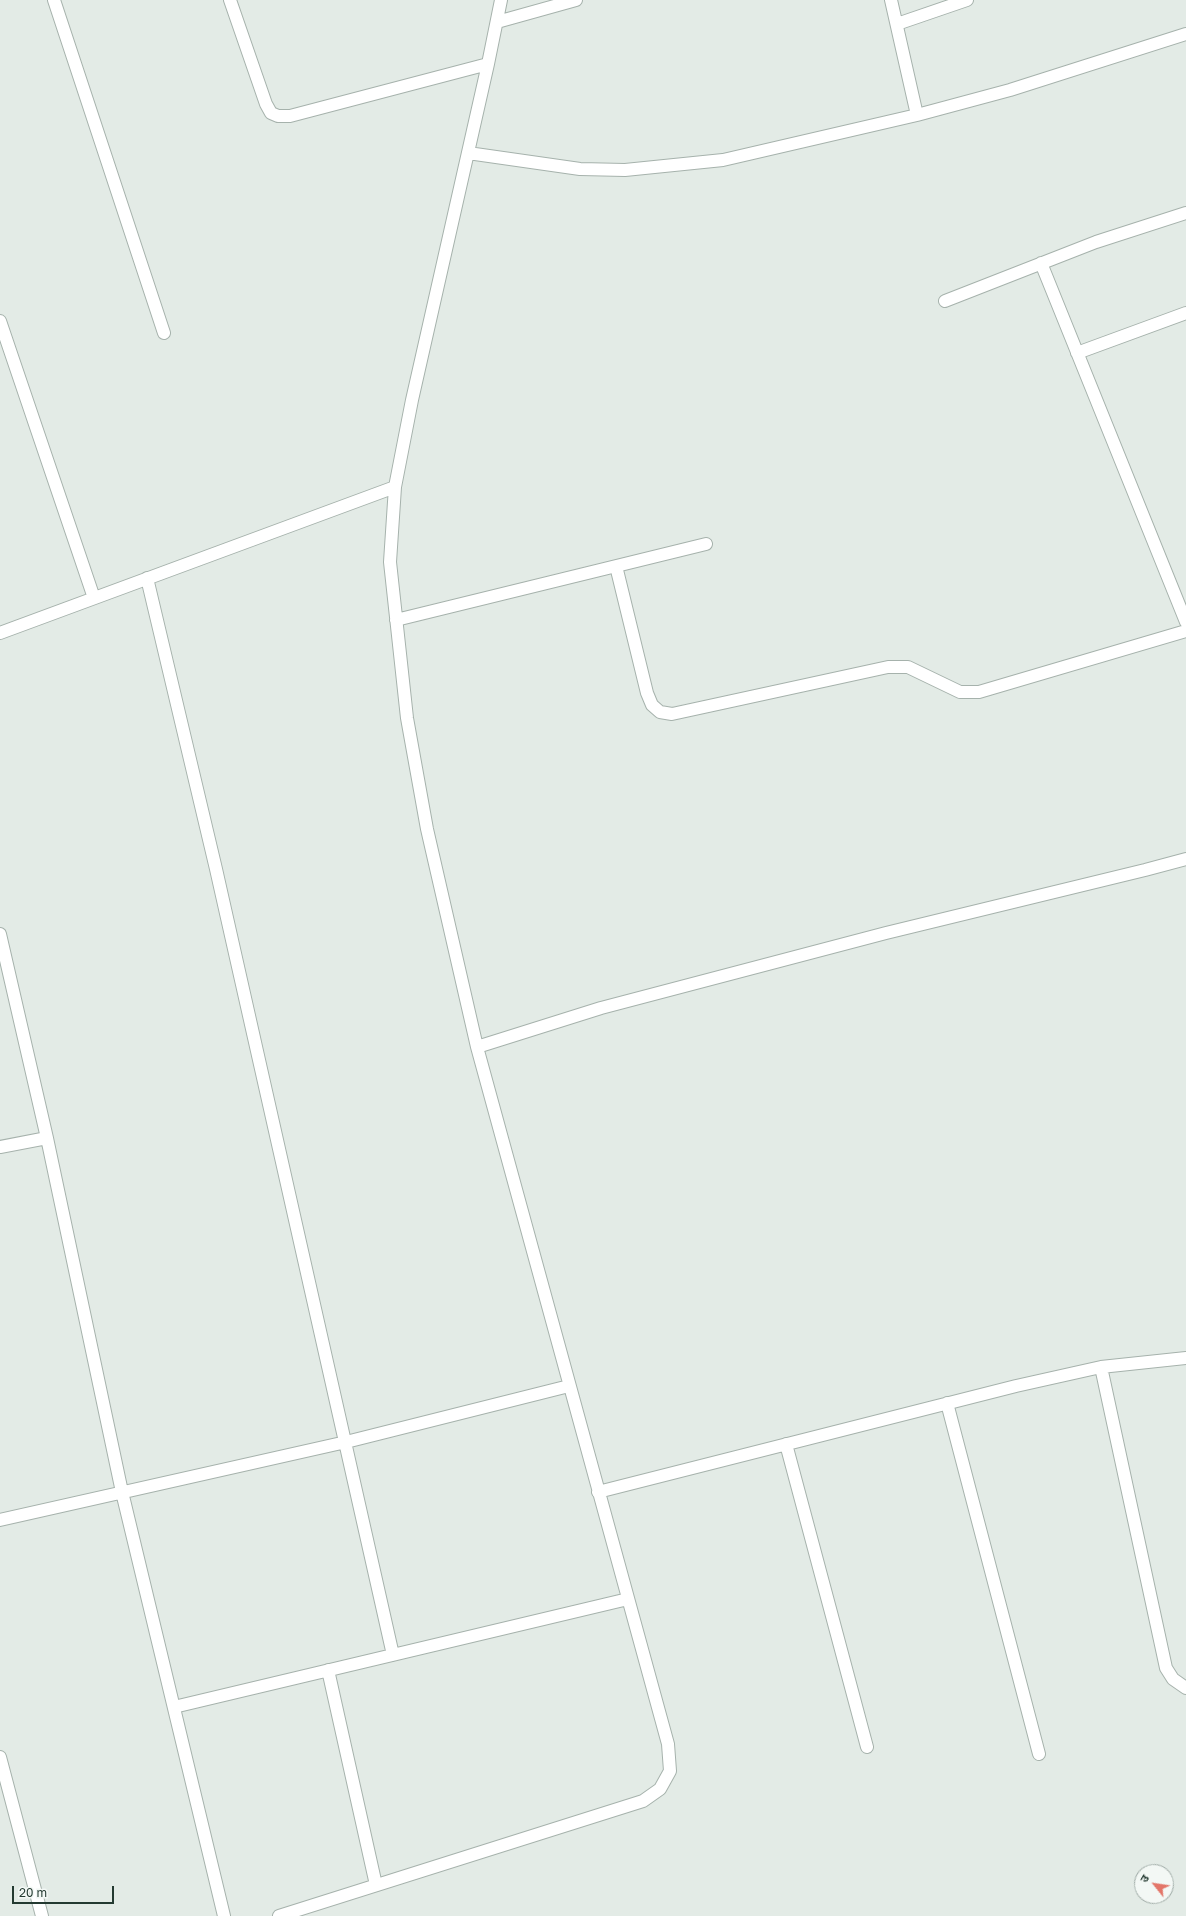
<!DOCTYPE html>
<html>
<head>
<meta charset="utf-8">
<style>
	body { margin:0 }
	#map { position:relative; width:1186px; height:1916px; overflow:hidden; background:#e3ebe6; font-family:"Golos Text","Noto Sans Devanagari",sans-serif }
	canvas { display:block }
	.north { position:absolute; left:1134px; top:1864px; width:40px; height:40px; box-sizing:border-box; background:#f3f8f5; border:1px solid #a0aca7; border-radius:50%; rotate:300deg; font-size:11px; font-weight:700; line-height:16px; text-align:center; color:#243a31 }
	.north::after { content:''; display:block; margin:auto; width:14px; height:18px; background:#e37669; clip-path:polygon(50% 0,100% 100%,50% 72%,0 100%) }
	.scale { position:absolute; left:12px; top:1886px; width:102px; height:18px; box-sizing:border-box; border:2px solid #243a31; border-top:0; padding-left:5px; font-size:12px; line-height:14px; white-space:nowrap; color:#243a31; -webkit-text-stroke:3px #f3f8f5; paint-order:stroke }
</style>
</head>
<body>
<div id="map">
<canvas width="1186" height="1916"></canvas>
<div class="north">उ</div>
<div class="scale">20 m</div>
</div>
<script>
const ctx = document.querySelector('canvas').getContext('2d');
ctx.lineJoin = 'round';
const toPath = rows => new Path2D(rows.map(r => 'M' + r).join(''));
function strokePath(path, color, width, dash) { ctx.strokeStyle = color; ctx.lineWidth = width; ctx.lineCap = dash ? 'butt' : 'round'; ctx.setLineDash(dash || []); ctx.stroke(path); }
const minor = toPath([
	[54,0,164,333],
	[230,0,266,104,271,113,278,116,290,116,488,64],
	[891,0,917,115],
	[497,22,576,0],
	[897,24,967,0],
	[468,153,580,169,625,170,723,160,917,115,1010,90,1186,34],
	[1041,263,1186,622],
	[945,301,1096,242,1186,213],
	[0,321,94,598],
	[1077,353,1186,313],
	[616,566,647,693,652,705,660,712,672,714,888,667,908,667,960,692,979,692,1186,631],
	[147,578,216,869,393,1655],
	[396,620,706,544],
	[0,633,395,487],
	[0,934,47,1138,122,1492,224,1916],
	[477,1047,601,1008,886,933,1145,870,1186,859],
	[0,1147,47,1138],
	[1101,1367,1166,1668,1173,1679,1186,1688],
	[947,1403,1039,1754],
	[786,1444,867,1747],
	[598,1492,1016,1386,1101,1367,1186,1358],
	[0,1520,346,1442,569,1386],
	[328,1670,376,1885],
	[174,1707,628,1599],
	[0,1757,42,1916],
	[279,1916,643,1801,660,1789,670,1771,668,1744,477,1047,427,829,407,718,390,562,395,487,412,400,488,64,501,0]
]);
strokePath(minor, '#a6b2ac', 14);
strokePath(minor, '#fff', 12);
</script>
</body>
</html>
